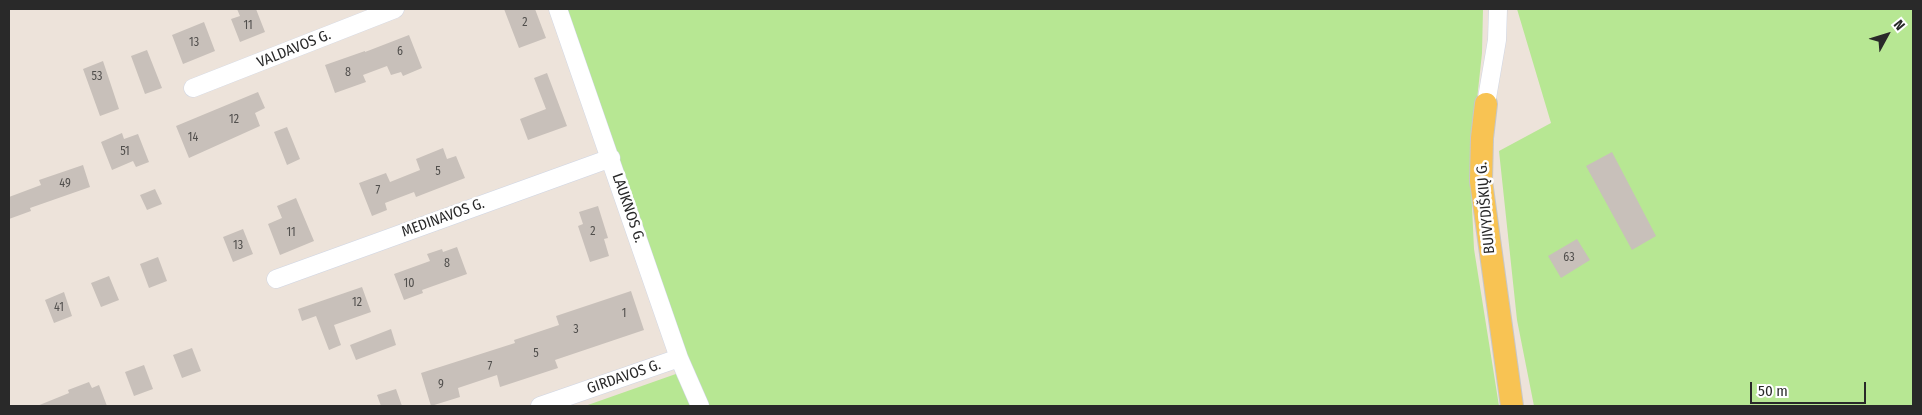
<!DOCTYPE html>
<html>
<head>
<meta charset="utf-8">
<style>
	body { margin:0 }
	#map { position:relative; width:1922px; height:415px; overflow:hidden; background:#ede3da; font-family:"Fira Sans Condensed",sans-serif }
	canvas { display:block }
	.frame { position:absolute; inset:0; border:10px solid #292929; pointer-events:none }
	.north { position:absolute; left:1862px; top:10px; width:50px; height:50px; -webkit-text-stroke:4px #fff; paint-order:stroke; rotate:51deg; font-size:14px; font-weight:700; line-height:20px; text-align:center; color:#292929 }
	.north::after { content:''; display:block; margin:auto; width:18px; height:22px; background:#292929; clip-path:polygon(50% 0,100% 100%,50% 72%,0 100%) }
	.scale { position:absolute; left:1750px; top:382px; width:116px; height:22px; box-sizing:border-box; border:2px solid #292929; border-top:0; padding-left:6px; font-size:15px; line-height:18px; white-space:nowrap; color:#292929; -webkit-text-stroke:4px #fff; paint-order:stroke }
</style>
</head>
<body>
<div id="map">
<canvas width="1922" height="415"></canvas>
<div class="frame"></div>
<div class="north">N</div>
<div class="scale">50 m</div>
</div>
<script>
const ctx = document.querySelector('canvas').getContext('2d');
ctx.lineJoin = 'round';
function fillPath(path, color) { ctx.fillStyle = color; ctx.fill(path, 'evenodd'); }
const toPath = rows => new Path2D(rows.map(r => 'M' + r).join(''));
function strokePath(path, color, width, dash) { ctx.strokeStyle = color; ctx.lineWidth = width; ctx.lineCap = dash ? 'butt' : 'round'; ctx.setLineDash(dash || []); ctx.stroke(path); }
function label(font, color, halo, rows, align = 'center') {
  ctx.font = font + ' "Fira Sans Condensed",sans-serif'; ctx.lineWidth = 5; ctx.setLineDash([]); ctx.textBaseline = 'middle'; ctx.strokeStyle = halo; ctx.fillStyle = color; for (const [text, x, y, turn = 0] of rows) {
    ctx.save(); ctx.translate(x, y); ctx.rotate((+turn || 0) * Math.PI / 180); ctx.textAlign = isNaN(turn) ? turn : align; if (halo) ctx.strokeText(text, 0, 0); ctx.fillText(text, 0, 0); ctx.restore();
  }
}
fillPath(toPath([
	[566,9,1483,9,1482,53,1470,165,1474,249,1499,406,585,406,690,369],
	[1517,9,1913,9,1913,406,1534,406,1517,320,1499,151,1551,123]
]), '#b7e793');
fillPath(toPath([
	[237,9,256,9,265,32,240,42,231,19,240,16],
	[504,9,535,9,546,38,519,48],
	[204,22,215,51,183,64,172,35],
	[409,35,422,68,403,76,401,72,391,75,387,66,363,75,366,82,335,93,325,65,365,51,365,52],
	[147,50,162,88,145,94,131,56],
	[103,61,119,109,100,116,83,69],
	[547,73,567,126,528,140,520,119,546,109,534,78],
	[258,92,265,108,255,113,260,126,189,158,176,126],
	[287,127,300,159,287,165,274,132],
	[122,133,124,139,138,134,149,162,136,167,133,161,112,170,101,142],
	[443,148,447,159,456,156,465,178,416,197,414,192,385,203,387,210,372,216,359,183,386,173,390,182,420,170,416,159],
	[1612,152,1656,236,1632,250,1586,166],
	[83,165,90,187,30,208,31,211,9,219,9,197,41,185,39,180],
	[155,189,162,204,147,210,140,195],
	[296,198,314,241,280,255,268,224,282,218,277,206],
	[598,206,608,238,604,239,609,256,590,262,578,226,583,224,579,212],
	[243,229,253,254,233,262,223,237],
	[1577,239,1590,260,1561,278,1548,256],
	[457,247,467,274,422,290,423,293,404,300,394,274,430,261,427,254,442,249,443,252],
	[158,257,167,281,149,288,140,264],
	[109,276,119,300,101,307,91,283],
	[362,287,371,312,334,325,341,345,329,350,316,316,302,321,298,309],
	[631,291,644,330,555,360,558,368,500,387,497,375,458,388,460,397,431,406,421,373,515,343,514,340,559,325,556,316],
	[64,292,72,316,54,323,45,300],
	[391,329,396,345,356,360,350,345],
	[192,348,201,371,182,378,173,355],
	[144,365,153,389,134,396,125,372],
	[89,382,92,388,99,385,107,406,37,406,69,393,68,390],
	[396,389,402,406,381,406,377,395]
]), '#c8c0ba');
const minor = toPath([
	[558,9,679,358,700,406],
	[193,88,395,9],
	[1486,104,1497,40,1498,9],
	[276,279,611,158],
	[540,406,679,358]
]);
const major = toPath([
	[1486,104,1482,138,1481,181,1512,406]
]);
strokePath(minor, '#cfd5e3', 19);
strokePath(major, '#c7c7c7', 24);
strokePath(minor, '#fff', 18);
strokePath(major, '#f8c353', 22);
label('12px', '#514f4d', null, [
	["2",525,23],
	["11",248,26],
	["13",194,43],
	["6",400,52],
	["8",348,73],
	["53",97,77],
	["12",234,120],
	["14",193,138],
	["51",125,152],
	["5",438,172],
	["49",65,184],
	["7",378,191],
	["2",593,232],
	["11",291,233],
	["13",238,246],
	["63",1569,258],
	["8",447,264],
	["10",409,284],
	["12",357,303],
	["41",59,308],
	["1",624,314],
	["3",576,330],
	["5",536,354],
	["7",490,367],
	["9",441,385]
]);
label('15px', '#292929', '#fff', [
	["VALDAVOS G.",294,49,-22],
	["LAUKNOS G.",628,208,71],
	["BUIVYDIŠKIŲ G.",1486,208,-95],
	["MEDINAVOS G.",443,218,-20],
	["GIRDAVOS G.",624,377,-19]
]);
</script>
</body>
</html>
